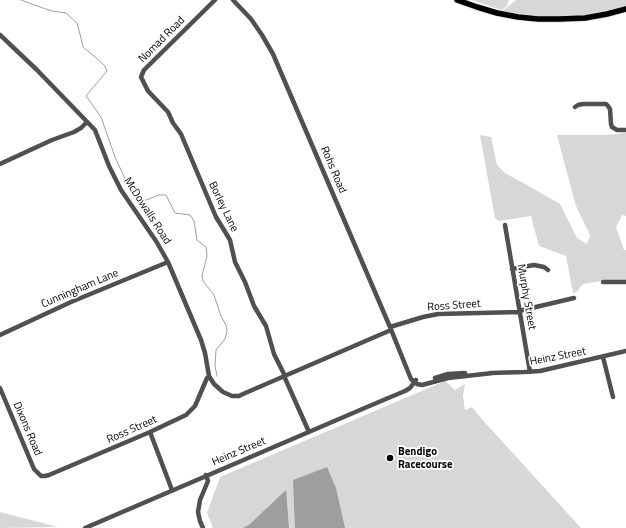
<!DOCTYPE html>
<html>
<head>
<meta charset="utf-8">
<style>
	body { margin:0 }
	canvas { display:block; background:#fff }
</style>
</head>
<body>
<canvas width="626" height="528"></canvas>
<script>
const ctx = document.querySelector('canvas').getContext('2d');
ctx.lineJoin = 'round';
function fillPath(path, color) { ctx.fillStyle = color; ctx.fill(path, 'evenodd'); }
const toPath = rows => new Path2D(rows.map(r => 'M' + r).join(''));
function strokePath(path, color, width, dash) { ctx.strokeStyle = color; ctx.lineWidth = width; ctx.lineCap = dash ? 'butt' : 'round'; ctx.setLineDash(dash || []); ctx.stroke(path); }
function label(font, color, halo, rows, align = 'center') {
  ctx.font = font + ' "Titillium Web",sans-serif'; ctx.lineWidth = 3.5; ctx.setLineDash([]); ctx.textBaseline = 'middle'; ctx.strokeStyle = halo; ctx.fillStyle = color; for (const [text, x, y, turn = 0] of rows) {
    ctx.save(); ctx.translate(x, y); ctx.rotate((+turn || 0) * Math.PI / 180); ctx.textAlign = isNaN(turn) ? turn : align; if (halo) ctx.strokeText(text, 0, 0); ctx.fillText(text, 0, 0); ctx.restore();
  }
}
fillPath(toPath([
	[472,0,509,0,507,6,502,10,489,6],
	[516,0,626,0,626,6,602,14,562,20,501,12],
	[626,133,626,216,622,215,616,227,624,250,626,250,626,280,606,280,584,284,580,287,578,291,573,293,566,256,539,246,531,216,499,221,495,218,480,135,491,137,497,165,505,173,534,189,560,204,577,238,587,244,590,235,576,206,563,158,557,135,607,135],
	[445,381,455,390,465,384,463,396,465,410,472,407,479,416,581,528,213,528,207,513,220,477],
	[0,512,58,527,0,528]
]), '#d7d7d7');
fillPath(toPath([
	[327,467,336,488,345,528,295,528,293,480],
	[286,490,289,528,243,528,250,524]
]), '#9e9e9e');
strokePath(toPath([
	[21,0,37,6,52,11,66,13,77,23,80,34,83,47,94,56,105,66,107,71,86,96,101,117,115,157,127,183,137,201,146,200,159,195,166,195,175,213,190,215,194,221,197,240,206,247,207,256,202,276,203,281,214,295,221,316,226,325,227,331,225,339,216,350,215,366,217,376]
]), '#9e9e9e', 1);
const major = toPath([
	[457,0,477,7,497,13,518,17,538,19,559,19,585,18,607,14,626,9]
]);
strokePath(major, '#dbdbdb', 7);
strokePath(toPath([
	[215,0,144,70,141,77,148,91,168,112,173,123,181,134,216,217,224,230,230,240,235,262,245,282,254,306,266,326,274,354,285,376],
	[233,0,251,19,262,35,273,54,390,327,411,379,417,384,422,385,448,378,493,373],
	[0,35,37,70,95,130,109,166,121,190,156,241,168,262,201,340,205,353,209,376,214,384,223,392,232,396,239,396,243,394,391,330],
	[575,107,578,105,583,104,606,104,608,106,610,109,611,124,612,127,617,130,626,130],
	[0,164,52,140,74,132,81,128,87,122],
	[505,225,530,372],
	[512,269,534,265,544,267,548,270],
	[603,282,626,282],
	[519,311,574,298],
	[390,327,423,317,438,314,520,312],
	[0,335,71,302,168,262],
	[603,357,613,397],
	[490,373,524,372,540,371,626,351],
	[284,376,309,432],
	[435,378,448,374,465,373],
	[0,388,34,469,41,476,45,476,49,475,150,432,186,415,195,406,207,378,209,376],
	[150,432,172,490],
	[85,528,374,404,405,391,410,388,416,380],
	[203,528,200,521,198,512,200,500,208,481,206,475]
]), '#505050', 4.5);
strokePath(major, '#000', 5.5);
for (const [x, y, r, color] of [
	[390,458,4,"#000"]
]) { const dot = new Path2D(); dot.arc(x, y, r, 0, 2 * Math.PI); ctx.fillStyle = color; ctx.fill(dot); strokePath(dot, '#fff', 1.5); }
label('11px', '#000', '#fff', [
	["Nomad Road",162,40,-45],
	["Rohs Road",333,170,67],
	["Borley Lane",223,207,64],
	["McDowalls Road",147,211,57],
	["Cunningham Lane",80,289,-23],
	["Murphy Street",526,297,80],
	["Ross Street",454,306,-4],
	["Heinz Street",558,357,-11],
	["Dixons Road",27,429,67],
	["Ross Street",132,430,-24],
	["Heinz Street",239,452,-23]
]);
label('bold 11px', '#000', '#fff', [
	["Bendigo",398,452],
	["Racecourse",398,465]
], 'left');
</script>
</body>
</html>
